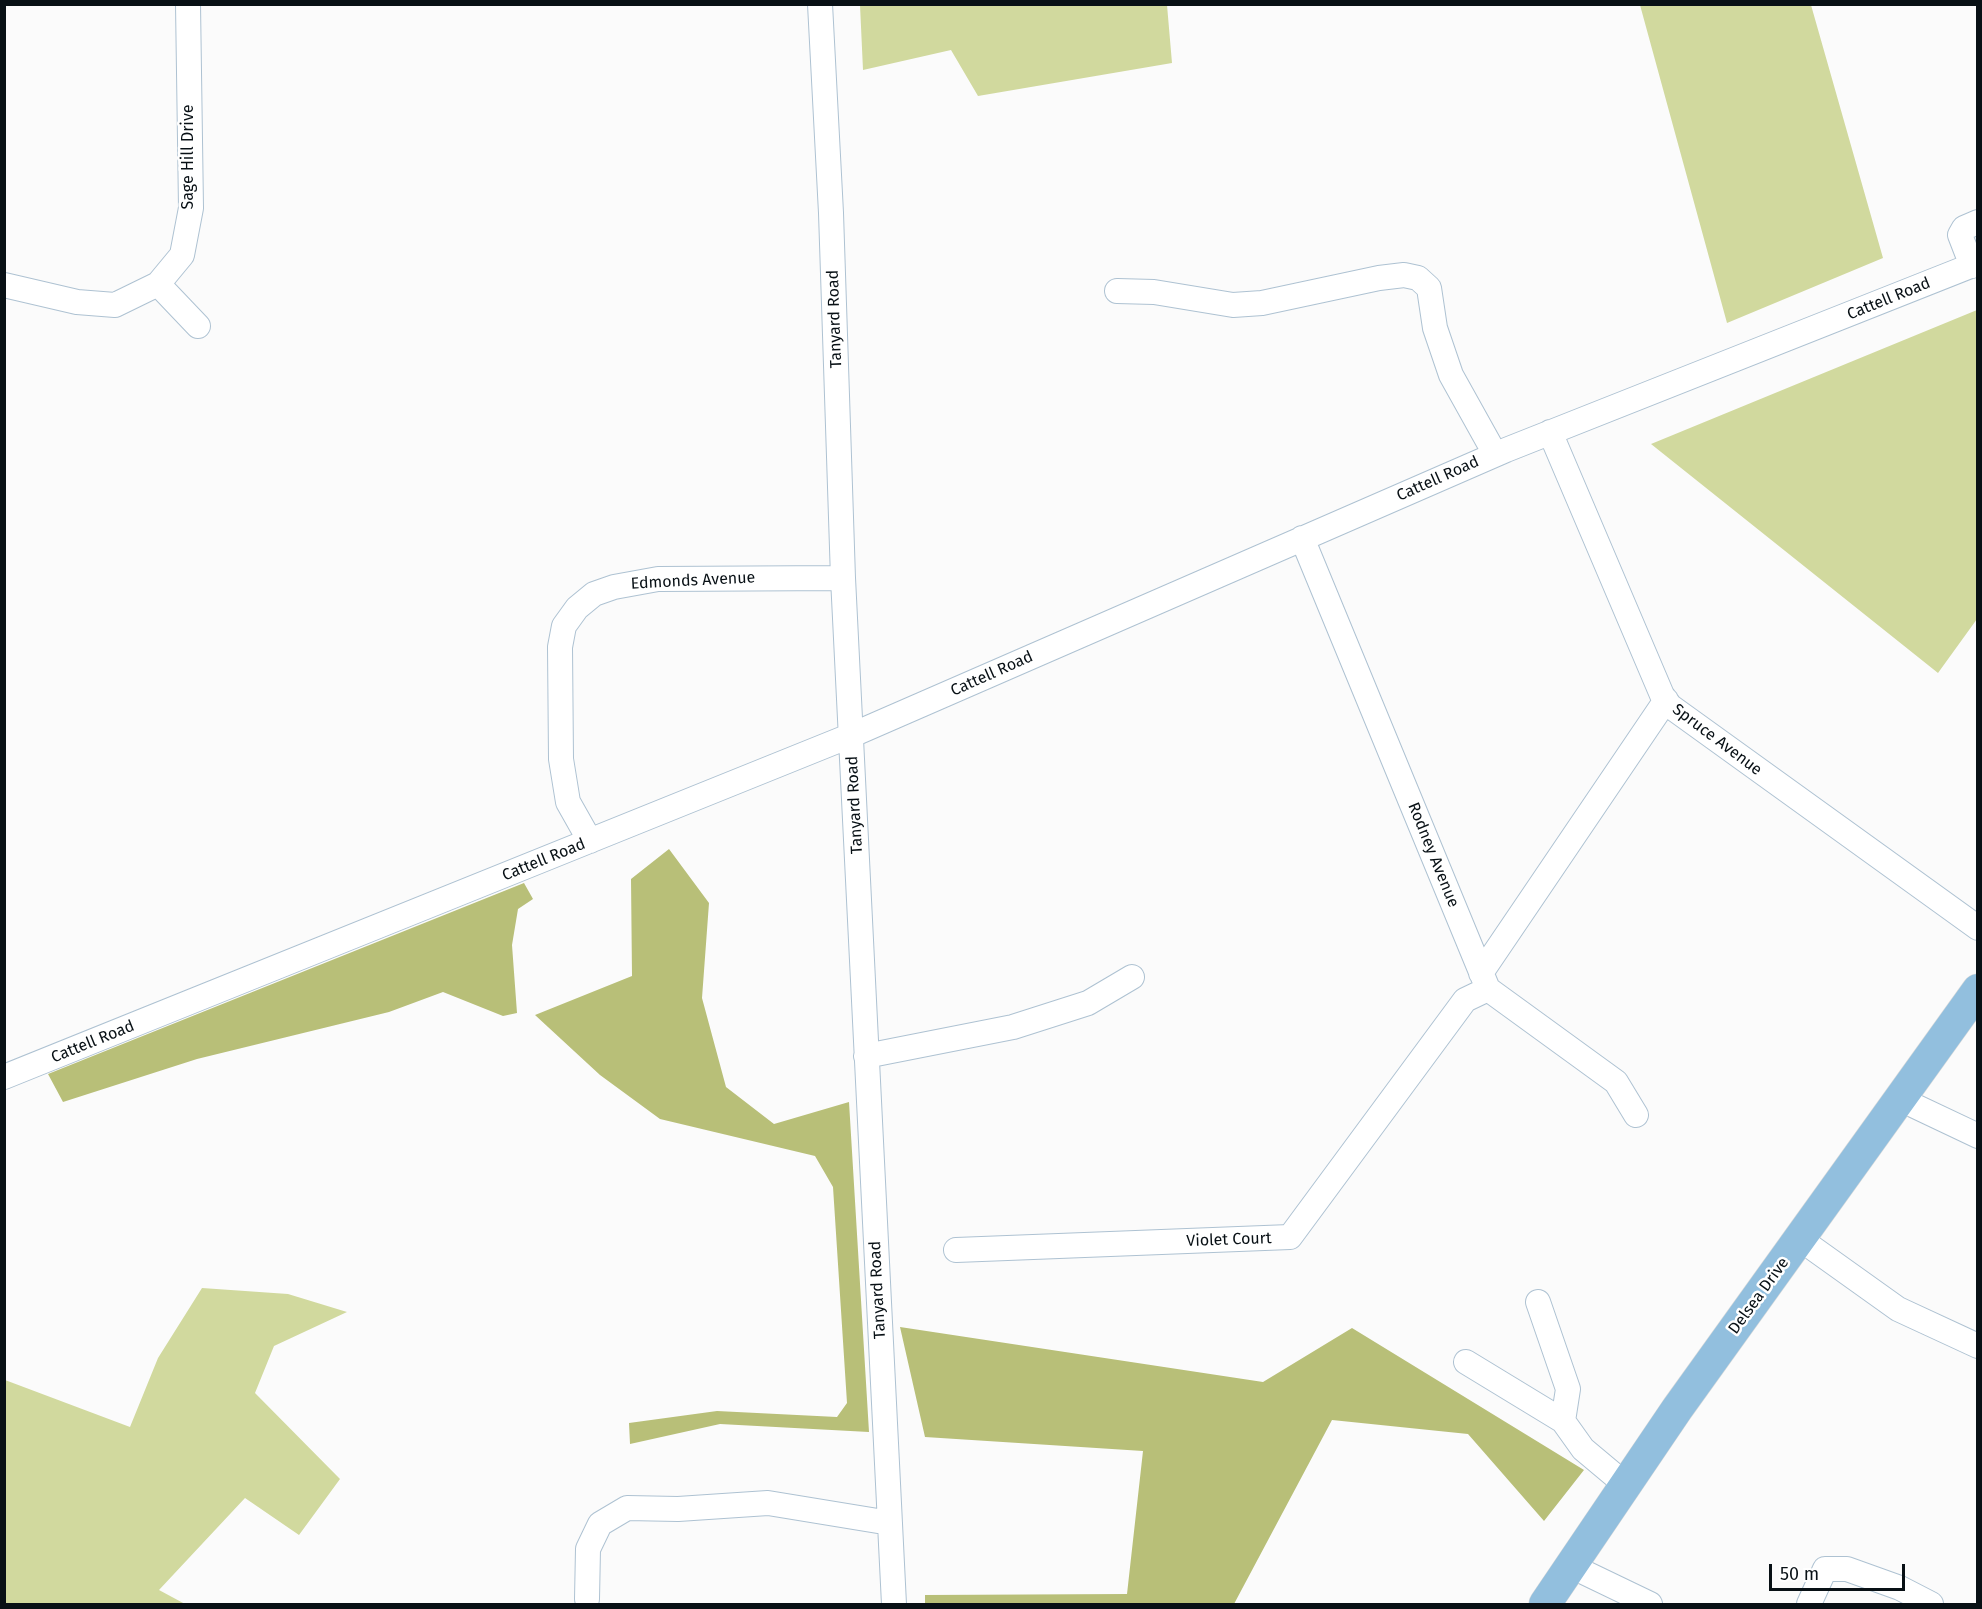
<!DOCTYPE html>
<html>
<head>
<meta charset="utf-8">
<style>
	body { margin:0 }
	#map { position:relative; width:1982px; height:1609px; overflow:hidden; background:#fbfbfb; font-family:"Fira Sans",sans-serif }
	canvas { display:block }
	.frame { position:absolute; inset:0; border:6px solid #081015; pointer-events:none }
	.scale { position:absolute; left:1769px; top:1564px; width:136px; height:27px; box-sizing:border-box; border:3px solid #081015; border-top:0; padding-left:8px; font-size:18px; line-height:21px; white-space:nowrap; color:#081015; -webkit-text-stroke:4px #fff; paint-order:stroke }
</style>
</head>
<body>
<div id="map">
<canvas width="1982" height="1609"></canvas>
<div class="frame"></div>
<div class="scale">50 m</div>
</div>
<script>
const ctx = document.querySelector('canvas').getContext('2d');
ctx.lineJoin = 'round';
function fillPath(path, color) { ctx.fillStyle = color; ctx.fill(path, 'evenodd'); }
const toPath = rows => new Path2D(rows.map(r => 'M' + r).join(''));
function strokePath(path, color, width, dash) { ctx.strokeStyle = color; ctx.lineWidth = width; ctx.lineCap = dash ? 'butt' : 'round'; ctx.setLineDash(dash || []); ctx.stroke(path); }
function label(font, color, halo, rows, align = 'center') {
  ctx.font = font + ' "Fira Sans",sans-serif'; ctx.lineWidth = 5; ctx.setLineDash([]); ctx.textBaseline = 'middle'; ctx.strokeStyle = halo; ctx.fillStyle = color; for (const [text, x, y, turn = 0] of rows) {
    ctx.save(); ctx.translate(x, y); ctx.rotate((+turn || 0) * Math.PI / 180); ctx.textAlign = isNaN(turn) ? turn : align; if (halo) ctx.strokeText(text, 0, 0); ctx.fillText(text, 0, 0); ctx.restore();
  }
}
fillPath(toPath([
	[860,5,1167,5,1172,63,978,96,951,50,863,70],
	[1640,5,1811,5,1883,258,1727,323],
	[1977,310,1977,619,1938,673,1651,444],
	[202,1288,288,1294,347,1312,274,1346,255,1393,340,1479,299,1535,245,1498,159,1590,185,1604,5,1604,5,1380,130,1427,158,1358]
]), '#d1d99e');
fillPath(toPath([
	[669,849,709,903,702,998,726,1087,774,1124,849,1102,869,1432,720,1424,630,1444,629,1423,717,1411,837,1417,847,1403,833,1187,815,1156,660,1119,600,1075,535,1015,632,976,631,879],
	[524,883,533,899,518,909,512,945,517,1013,503,1016,443,992,389,1012,197,1059,63,1102,48,1074],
	[900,1327,1263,1382,1352,1328,1584,1470,1544,1521,1468,1434,1332,1420,1234,1604,925,1604,925,1595,1127,1594,1143,1451,925,1437]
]), '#b8bf78');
const minor = toPath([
	[820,4,831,213,843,578,894,1604],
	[1972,266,1960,235,1964,228,1978,222],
	[158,284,198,326],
	[4,285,77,302,115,305,158,284,182,255,191,208,188,4],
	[1117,291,1154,292,1233,305,1262,303,1379,278,1404,275,1418,278,1429,288,1435,328,1451,375,1495,454],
	[1550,432,1662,695,1670,706,1978,928],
	[1302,538,1488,989,1616,1082,1636,1115],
	[590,841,568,802,561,759,560,647,564,626,577,608,594,594,614,587,658,579,843,578],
	[1481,973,1666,700],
	[866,1056,1013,1027,1088,1003,1132,977],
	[4,1077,852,735,1506,450,1978,263],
	[1900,1099,1978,1136],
	[1800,1239,1898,1309,1978,1346],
	[956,1250,1290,1237,1465,1000,1488,989],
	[1538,1302,1568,1389,1563,1421,1583,1449,1626,1485],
	[1466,1362,1563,1421],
	[1571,1566,1650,1604],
	[587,1599,588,1549,600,1524,627,1508,678,1509,768,1503,890,1523],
	[1809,1604,1825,1569,1847,1569,1900,1588,1931,1604]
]);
const major = toPath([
	[1545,1604,1677,1409,1978,990]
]);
strokePath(minor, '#aec2d2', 26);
strokePath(major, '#d7d9da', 33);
strokePath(minor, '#fff', 24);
strokePath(major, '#92bfde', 32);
label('16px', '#081015', '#fff', [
	["Sage Hill Drive",189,157,-90],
	["Cattell Road",1889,299,-22],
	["Tanyard Road",835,319,-92],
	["Cattell Road",1438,479,-24],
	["Edmonds Avenue",693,581,-3],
	["Cattell Road",992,674,-24],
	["Spruce Avenue",1717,740,37],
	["Tanyard Road",855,805,-93],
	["Rodney Avenue",1433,855,68],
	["Cattell Road",544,860,-22],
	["Cattell Road",93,1042,-22],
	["Violet Court",1229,1240,-2],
	["Tanyard Road",878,1290,-93],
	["Delsea Drive",1759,1296,-54]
]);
</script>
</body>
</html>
